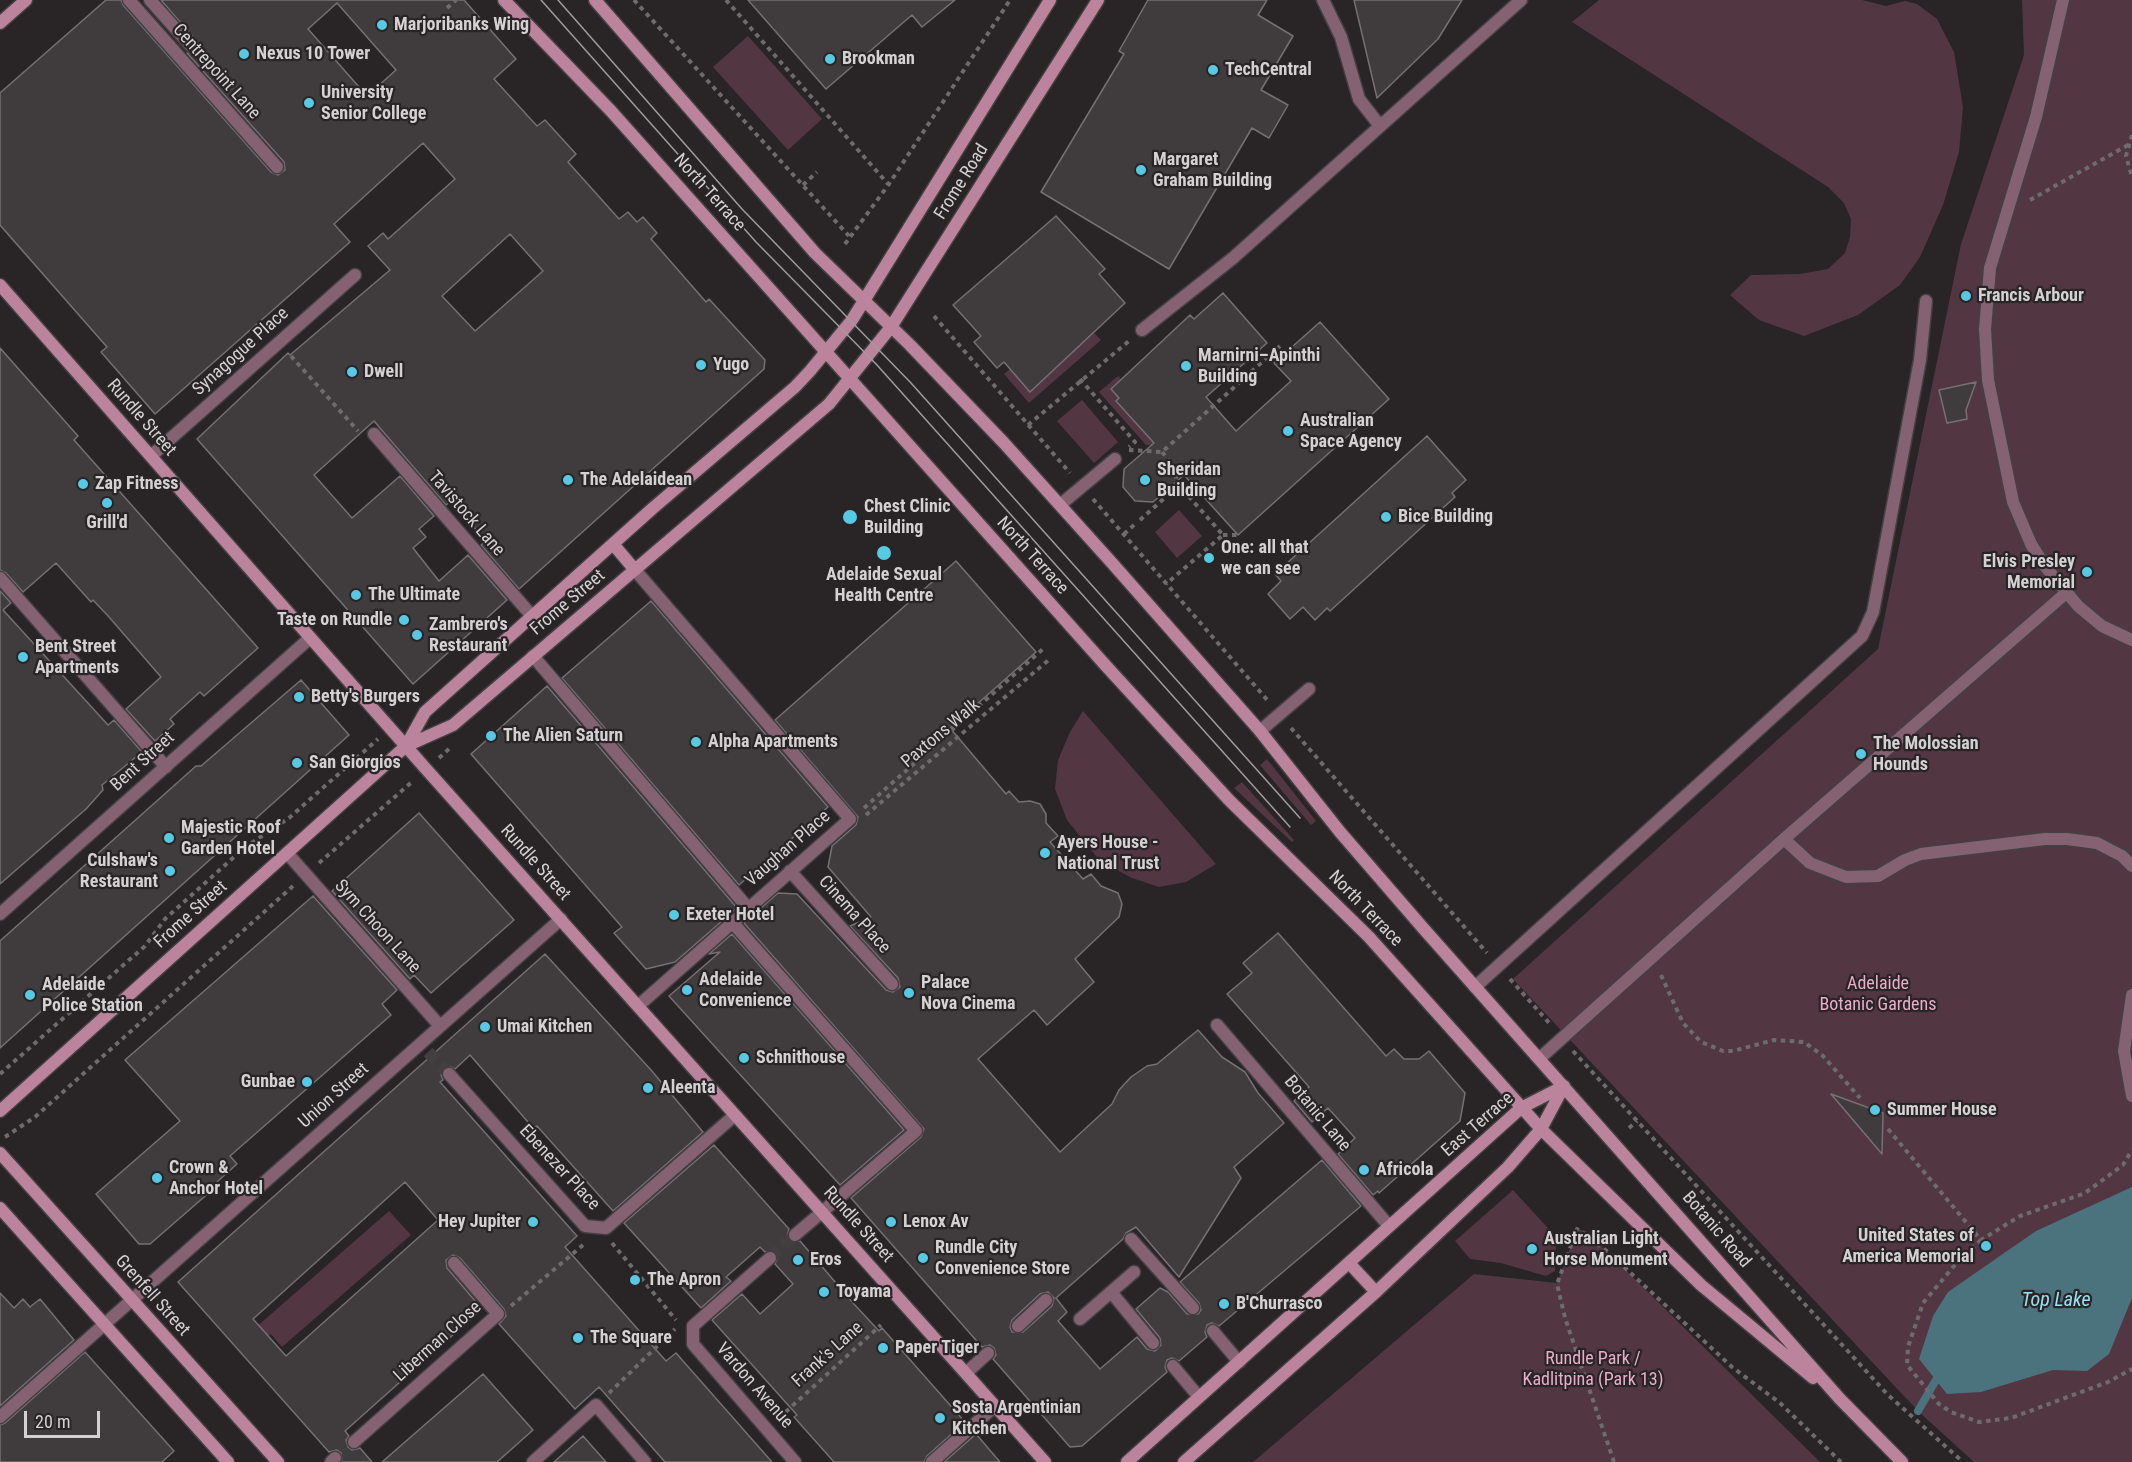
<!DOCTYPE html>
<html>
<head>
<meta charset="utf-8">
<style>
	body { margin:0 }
	#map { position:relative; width:2132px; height:1462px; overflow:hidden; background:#292426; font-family:"Roboto Condensed",sans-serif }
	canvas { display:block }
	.scale { position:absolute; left:24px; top:1411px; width:76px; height:27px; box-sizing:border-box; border:3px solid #d4d1d2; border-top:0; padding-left:8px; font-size:18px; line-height:21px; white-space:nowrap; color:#d4d1d2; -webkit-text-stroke:4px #292426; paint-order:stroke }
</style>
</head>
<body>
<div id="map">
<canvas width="2132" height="1462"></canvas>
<div class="scale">20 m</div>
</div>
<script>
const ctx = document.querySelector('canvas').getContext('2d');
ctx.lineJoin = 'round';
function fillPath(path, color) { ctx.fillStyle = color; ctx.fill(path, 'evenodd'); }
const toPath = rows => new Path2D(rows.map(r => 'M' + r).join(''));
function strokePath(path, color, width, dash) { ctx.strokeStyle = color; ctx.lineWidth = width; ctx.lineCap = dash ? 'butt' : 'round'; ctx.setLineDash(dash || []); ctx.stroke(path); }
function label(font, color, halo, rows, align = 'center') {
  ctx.font = font + ' "Roboto Condensed",sans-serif'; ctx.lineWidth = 4.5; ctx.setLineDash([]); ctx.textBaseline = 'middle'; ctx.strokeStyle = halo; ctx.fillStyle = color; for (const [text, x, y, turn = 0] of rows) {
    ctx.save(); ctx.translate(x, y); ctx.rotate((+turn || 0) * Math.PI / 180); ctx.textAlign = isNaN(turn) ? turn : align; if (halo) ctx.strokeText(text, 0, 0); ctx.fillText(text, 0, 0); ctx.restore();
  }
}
fillPath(toPath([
	[1599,0,1862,0,1886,6,1905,1,1917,4,1937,19,1954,52,1963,107,1959,152,1943,205,1920,257,1900,285,1858,315,1804,336,1759,320,1730,295,1751,275,1800,274,1828,269,1845,253,1850,237,1851,219,1844,203,1828,187,1572,22],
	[2022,0,2132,0,2132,1462,1974,1462,1918,1411,1513,979,1878,649,1961,244,2024,55],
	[748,36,822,119,788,150,713,67],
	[1093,332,1101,340,1029,403,1004,374,1010,369,1030,392],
	[1118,376,1121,379,1111,389,1160,446,1146,445,1099,392],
	[1082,400,1118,442,1094,463,1057,421],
	[1179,510,1202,536,1177,558,1155,532],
	[1083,711,1216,864,1186,882,1159,887,1132,878,1100,861,1067,820,1055,789,1058,760,1070,732],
	[1267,759,1316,821,1311,825,1260,765],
	[1242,782,1294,840,1292,842,1234,788],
	[1513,1190,1547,1227,1556,1242,1555,1271,1546,1276,1501,1263,1470,1259,1455,1241],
	[389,1211,411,1235,282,1347,271,1334,247,1354,238,1343],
	[1577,1229,1586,1231,1820,1462,1253,1462,1474,1274,1557,1283]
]), '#523743');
fillPath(toPath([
	[2132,1187,2132,1298,2109,1354,2087,1371,2053,1370,1981,1392,1947,1394,1919,1359,1933,1316,1948,1292,2036,1231]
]), '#4b737e');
strokePath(toPath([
	[1918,1411,1940,1373]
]), '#4b737e', 8);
const building = toPath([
	[106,0,121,0,123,5,271,172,278,175,285,170,284,162,187,53,196,52,199,44,161,0,464,0,516,59,494,79,537,126,545,120,576,154,568,162,619,219,628,212,637,222,643,217,657,233,651,239,706,302,709,299,765,360,764,369,519,589,481,545,486,541,451,501,446,505,374,421,314,475,352,518,400,476,434,516,419,529,426,537,413,548,439,581,468,555,507,600,413,684,197,439,288,353,290,355,390,270,368,246,383,233,388,239,455,179,423,143,334,224,350,242,155,414,101,352,107,347,0,225,0,93,106,0],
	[337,3,396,70,367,96,308,29,337,3],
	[510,234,543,271,475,331,442,296,510,234],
	[748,0,955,0,922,27,912,15,826,89,748,0],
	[1148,0,1267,0,1258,15,1293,36,1261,90,1288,105,1269,138,1252,128,1169,269,1041,192,1124,54,1119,51,1148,0],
	[1354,0,1462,0,1438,39,1377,98,1354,0],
	[1056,216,1105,269,1099,274,1125,303,1030,392,1004,362,997,368,974,342,981,336,953,305,1056,216],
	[1223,293,1267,343,1206,397,1236,431,1291,381,1274,363,1320,322,1389,399,1238,535,1184,475,1153,502,1135,501,1123,487,1124,469,1154,443,1116,401,1119,398,1111,389,1190,315,1194,319,1223,293],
	[0,348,78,436,74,440,258,648,204,696,200,692,170,719,174,724,155,741,126,709,161,677,109,617,93,600,91,602,56,563,23,592,6,573,0,570,0,348],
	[1976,382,1966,410,1967,419,1947,423,1939,390,1976,382],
	[1427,436,1466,480,1452,493,1455,497,1330,611,1327,608,1315,620,1303,607,1290,619,1268,594,1281,581,1275,574,1427,436],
	[956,561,1036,652,950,728,1006,794,1009,791,1019,802,1030,801,1040,804,1046,814,1046,823,1058,836,1050,842,1083,879,1091,874,1101,886,1118,893,1122,904,1119,917,1075,959,1094,982,1047,1025,1034,1010,978,1059,1060,1152,1112,1104,1119,1090,1131,1077,1147,1066,1157,1064,1198,1030,1222,1057,1245,1072,1258,1093,1284,1123,1234,1167,1241,1178,1179,1277,1136,1227,1126,1233,1123,1239,1056,1298,1067,1312,1058,1321,1100,1369,1137,1337,1147,1349,1155,1351,1161,1345,1160,1338,1136,1309,1160,1288,1168,1292,1187,1314,1198,1314,1201,1310,1199,1303,1180,1282,1322,1160,1361,1206,1219,1326,1212,1323,1207,1325,1205,1332,1207,1337,1179,1361,1172,1358,1167,1360,1165,1367,1167,1372,1082,1446,1070,1447,993,1359,996,1355,994,1348,990,1345,982,1347,851,1198,921,1137,924,1129,744,923,778,893,797,894,886,990,893,992,900,987,898,978,850,926,871,917,828,867,832,846,856,825,858,817,775,720,956,561],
	[1048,1292,1054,1298,1052,1306,1023,1332,1012,1332,1010,1327,1012,1320,1040,1294,1048,1292],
	[0,591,11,603,3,610,108,725,114,720,142,752,102,785,103,790,86,809,0,884,0,591],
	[651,601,828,807,739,885,562,678,651,601],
	[301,680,349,735,0,1048,0,941,196,766,201,766,301,680],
	[547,686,737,908,675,962,646,969,614,933,622,927,471,754,547,686],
	[419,813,514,920,431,993,414,975,410,979,332,891,419,813],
	[313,896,397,990,382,1004,391,1015,230,1156,237,1164,209,1189,211,1191,150,1244,139,1244,96,1194,180,1121,125,1060,313,896],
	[1278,933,1386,1056,1394,1049,1404,1059,1419,1059,1429,1051,1465,1093,1460,1121,1379,1193,1378,1191,1373,1195,1338,1154,1355,1138,1328,1108,1312,1122,1294,1101,1309,1087,1227,994,1252,973,1243,963,1278,933],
	[732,934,904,1130,840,1185,669,996,720,952,709,954,732,934],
	[545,954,651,1070,703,1132,613,1211,537,1126,534,1129,470,1055,455,1069,448,1066,443,1068,441,1075,443,1080,440,1082,577,1236,565,1247,666,1361,676,1353,772,1462,665,1462,599,1387,575,1409,499,1324,506,1316,504,1309,460,1258,453,1255,446,1260,447,1268,482,1309,345,1431,349,1436,346,1440,348,1447,352,1450,360,1448,372,1462,342,1462,341,1453,337,1450,329,1452,178,1282,545,954],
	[405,1182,438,1220,286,1356,253,1319,405,1182],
	[1831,1094,1883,1113,1882,1154,1854,1121,1831,1094],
	[714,1145,789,1229,787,1236,789,1241,800,1241,854,1304,879,1331,882,1328,965,1422,927,1456,924,1462,834,1462,794,1417,797,1415,712,1320,742,1294,760,1314,793,1284,775,1264,778,1257,776,1252,765,1252,760,1247,726,1277,731,1281,701,1308,624,1223,714,1145],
	[0,1293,14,1308,23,1299,30,1307,40,1299,74,1340,0,1406,0,1293],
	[85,1352,174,1451,162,1462,0,1462,0,1425,5,1423,85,1352],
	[483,1374,533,1430,497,1462,382,1462,483,1374],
	[976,1434,1000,1462,944,1462,976,1434],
	[583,1436,606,1462,554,1462,583,1436]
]);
fillPath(building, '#403b3d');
strokePath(building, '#767072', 1.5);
strokePath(toPath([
	[428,1052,449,1074],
	[770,1258,795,1235]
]), '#433e40', 12, [12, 6]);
const lane = toPath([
	[129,0,277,167],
	[150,0,191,46],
	[1323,0,1341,37,1359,99,1380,126],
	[1142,330,1233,258,1521,0],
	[374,434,532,616],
	[1060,505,1115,459],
	[533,656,748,908],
	[1260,731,1309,689],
	[287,853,440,1026],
	[732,922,916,1131,822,1212],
	[1475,987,1862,636,1873,612,1920,360,1926,301],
	[1217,1025,1389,1226],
	[1131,1239,1193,1308],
	[1111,1292,1153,1343],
	[1080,1319,1134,1272],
	[1018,1326,1046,1300],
	[1213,1331,1239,1362],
	[1173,1366,1199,1397],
	[966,1373,988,1353],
	[331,1462,335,1458],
	[932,1462,995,1406]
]);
const street = toPath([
	[2063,0,2036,117,1990,268,1985,329,1988,380,2013,502,2031,544,2044,565,2078,606,2102,626,2132,640],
	[151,456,355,275],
	[635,570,850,819,638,1006],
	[0,578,166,767],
	[1784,839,1810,863,1846,877,1878,876,1905,860,1921,854,2045,839,2067,839,2097,843,2122,856,2132,866],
	[790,871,892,984],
	[0,914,310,638],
	[2132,995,2124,1051,2132,1096],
	[1540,1058,1784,839,2066,593],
	[449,1074,585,1226,606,1228,735,1115],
	[795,1235,822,1212],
	[770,1258,693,1326,693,1344,795,1462],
	[0,1417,561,919],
	[354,1442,498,1314,454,1263],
	[533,1462,596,1405,645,1462]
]);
const secondary = toPath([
	[504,0,611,111,1107,667,1229,800,1369,937,1541,1129,1701,1285,1813,1378],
	[595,0,815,253,910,345,1004,443,1112,563,1260,731,1340,832,1423,928,1840,1399,1902,1462],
	[0,23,26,0],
	[0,285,426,769,1045,1462],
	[613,544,635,570],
	[406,746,425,712,653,508,795,387,810,371,852,320,1050,0],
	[0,1111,406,746,453,725,829,404,891,327,1098,0],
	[0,1153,278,1462],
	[0,1208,228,1462],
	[1349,1263,1376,1292],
	[1127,1462,1521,1108,1564,1086],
	[1184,1462,1376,1292,1508,1167,1541,1129,1564,1086]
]);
strokePath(lane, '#444042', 15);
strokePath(street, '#444042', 15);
strokePath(secondary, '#444042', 15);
strokePath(toPath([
	[634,0,849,236],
	[726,0,888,184],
	[447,8,456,0],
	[2132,135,2126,156,2132,177],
	[803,185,817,172],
	[2030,200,2128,145],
	[845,244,889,184,1010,0],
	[934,316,1070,473],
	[291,356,358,431],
	[1080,379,1135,442,1129,447],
	[1028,425,1129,341],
	[1129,450,1162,452,1280,346],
	[1162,452,1176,469,1176,482,1223,535,1166,584],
	[1093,499,1269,702],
	[1140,520,1179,485],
	[1124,534,1135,524],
	[1223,535,1238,535],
	[1291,728,1487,953],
	[439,758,451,747],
	[864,808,1043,649],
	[866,815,1051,658],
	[319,863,413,781],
	[1661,975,1683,1023,1701,1042,1723,1051,1733,1051,1774,1040,1804,1042,1822,1055,1860,1098],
	[1510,979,1551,1025],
	[1573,1051,1888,1395,1963,1462],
	[0,1074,145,946,165,919,244,848,289,818,378,739],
	[1629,1128,1637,1121],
	[1888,1129,1981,1240,2020,1216,2085,1193,2123,1165,2132,1150],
	[5,1137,35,1117,293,886],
	[1981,1240,1954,1266,1923,1303,1908,1347,1907,1365,1939,1404,1951,1412,1979,1422,2011,1418,2108,1382,2132,1369],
	[612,1243,676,1320],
	[511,1306,583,1245],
	[609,1393,675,1329],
	[779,1418,881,1325],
	[1614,1462,1565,1318,1557,1284,1577,1229,1608,1252,1732,1367,1780,1403,1841,1462]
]), '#6f6b6d', 4, [4.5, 4.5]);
strokePath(lane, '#846271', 12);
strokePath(street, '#846271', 12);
strokePath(secondary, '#bb849c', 12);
strokePath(toPath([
	[541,0,756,242,877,365,1290,827],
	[558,0,742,209,911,383,1300,818]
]), '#a09c9e', 1.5);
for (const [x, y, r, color] of [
	[382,25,6,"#58c9e3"],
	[244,54,6,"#58c9e3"],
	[830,59,6,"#58c9e3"],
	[1213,70,6,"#58c9e3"],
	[309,103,6,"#58c9e3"],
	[1141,170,6,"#58c9e3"],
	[1966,296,6,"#58c9e3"],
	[701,365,6,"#58c9e3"],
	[1186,366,6,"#58c9e3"],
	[352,372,6,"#58c9e3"],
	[1288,431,6,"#58c9e3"],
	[568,480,6,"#58c9e3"],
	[1145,480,6,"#58c9e3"],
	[83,484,6,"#58c9e3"],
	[107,503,6,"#58c9e3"],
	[850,517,8,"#58c9e3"],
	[1386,517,6,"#58c9e3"],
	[884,553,8,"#58c9e3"],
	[1209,558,6,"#58c9e3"],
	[2087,572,6,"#58c9e3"],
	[356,595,6,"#58c9e3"],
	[404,620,6,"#58c9e3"],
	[417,635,6,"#58c9e3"],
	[23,657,6,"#58c9e3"],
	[299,697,6,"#58c9e3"],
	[491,736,6,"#58c9e3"],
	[696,742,6,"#58c9e3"],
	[1861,754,6,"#58c9e3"],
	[297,763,6,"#58c9e3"],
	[169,838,6,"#58c9e3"],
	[1045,853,6,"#58c9e3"],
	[170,871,6,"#58c9e3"],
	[674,915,6,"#58c9e3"],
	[687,990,6,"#58c9e3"],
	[909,993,6,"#58c9e3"],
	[30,995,6,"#58c9e3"],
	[485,1027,6,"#58c9e3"],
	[744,1058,6,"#58c9e3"],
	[307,1082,6,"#58c9e3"],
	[648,1088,6,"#58c9e3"],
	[1875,1110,6,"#58c9e3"],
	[1364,1170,6,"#58c9e3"],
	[157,1178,6,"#58c9e3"],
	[533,1222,6,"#58c9e3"],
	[891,1222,6,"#58c9e3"],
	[1986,1246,6,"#58c9e3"],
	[1532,1249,6,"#58c9e3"],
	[923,1258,6,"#58c9e3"],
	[798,1260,6,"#58c9e3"],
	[635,1280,6,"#58c9e3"],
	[824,1292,6,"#58c9e3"],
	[1224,1304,6,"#58c9e3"],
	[578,1338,6,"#58c9e3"],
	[883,1348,6,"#58c9e3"],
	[940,1418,6,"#58c9e3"]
]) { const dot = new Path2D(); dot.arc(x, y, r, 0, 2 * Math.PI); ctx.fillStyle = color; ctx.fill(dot); strokePath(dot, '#292426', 2); }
label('bold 18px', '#d4d1d2', '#292426', [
	["Marjoribanks Wing",394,25],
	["Nexus 10 Tower",256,54],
	["Brookman",842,59],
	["TechCentral",1225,70],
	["University",321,93],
	["Senior College",321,114],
	["Margaret",1153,160],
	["Graham Building",1153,181],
	["Francis Arbour",1978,296],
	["Marnirni–Apinthi",1198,356],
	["Building",1198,377],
	["Yugo",713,365],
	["Dwell",364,372],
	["Australian",1300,421],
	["Space Agency",1300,442],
	["Sheridan",1157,470],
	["Building",1157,491],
	["The Adelaidean",580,480],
	["Zap Fitness",95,484],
	["Chest Clinic",864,507],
	["Building",864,528],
	["Bice Building",1398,517],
	["Grill'd",107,523,"center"],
	["One: all that",1221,548],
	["we can see",1221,569],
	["Elvis Presley",2075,562,"right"],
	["Memorial",2075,583,"right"],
	["Adelaide Sexual",884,575,"center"],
	["Health Centre",884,596,"center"],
	["The Ultimate",368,595],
	["Taste on Rundle",392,620,"right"],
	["Zambrero's",429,625],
	["Restaurant",429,646],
	["Bent Street",35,647],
	["Apartments",35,668],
	["Betty's Burgers",311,697],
	["The Alien Saturn",503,736],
	["Alpha Apartments",708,742],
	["The Molossian",1873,744],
	["Hounds",1873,765],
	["San Giorgios",309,763],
	["Majestic Roof",181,828],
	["Garden Hotel",181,849],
	["Ayers House -",1057,843],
	["National Trust",1057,864],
	["Culshaw's",158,861,"right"],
	["Restaurant",158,882,"right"],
	["Exeter Hotel",686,915],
	["Adelaide",699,980],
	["Convenience",699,1001],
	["Palace",921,983],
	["Nova Cinema",921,1004],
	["Adelaide",42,985],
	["Police Station",42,1006],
	["Umai Kitchen",497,1027],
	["Schnithouse",756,1058],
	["Gunbae",295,1082,"right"],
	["Aleenta",660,1088],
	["Summer House",1887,1110],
	["Crown &",169,1168],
	["Anchor Hotel",169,1189],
	["Africola",1376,1170],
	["Hey Jupiter",521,1222,"right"],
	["Lenox Av",903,1222],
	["United States of",1974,1236,"right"],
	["America Memorial",1974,1257,"right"],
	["Australian Light",1544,1239],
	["Horse Monument",1544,1260],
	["Rundle City",935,1248],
	["Convenience Store",935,1269],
	["Eros",810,1260],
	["The Apron",647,1280],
	["Toyama",836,1292],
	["B'Churrasco",1236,1304],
	["The Square",590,1338],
	["Paper Tiger",895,1348],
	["Sosta Argentinian",952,1408],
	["Kitchen",952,1429]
], 'left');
label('18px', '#d4d1d2', '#292426', [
	["Centrepoint Lane",216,72,48],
	["Frome Road",962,182,-58],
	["North Terrace",709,193,48],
	["Synagogue Place",241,352,-42],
	["Rundle Street",141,418,49],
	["Tavistock Lane",466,514,49],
	["North Terrace",1032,556,48],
	["Frome Street",568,603,-40],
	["Paxtons Walk",941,734,-40],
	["Bent Street",143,762,-42],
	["Vaughan Place",788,849,-41],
	["Rundle Street",535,863,48],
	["North Terrace",1365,909,46],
	["Frome Street",191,915,-42],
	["Cinema Place",854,915,48],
	["Sym Choon Lane",377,927,48],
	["Union Street",334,1096,-42],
	["Botanic Lane",1317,1114,50],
	["East Terrace",1478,1125,-41],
	["Ebenezer Place",559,1168,47],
	["Rundle Street",858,1225,48],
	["Botanic Road",1716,1230,49],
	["Grenfell Street",152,1296,48],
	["Liberman Close",438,1342,-42],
	["Frank's Lane",828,1355,-42],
	["Vardon Avenue",754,1386,49]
]);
label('18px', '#eaadc8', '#292426', [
	["Adelaide",1878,984],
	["Botanic Gardens",1878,1005],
	["Rundle Park /",1593,1359],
	["Kadlitpina (Park 13)",1593,1380]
]);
label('italic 20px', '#97e1f4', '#292426', [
	["Top Lake",2056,1301]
]);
</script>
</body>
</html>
